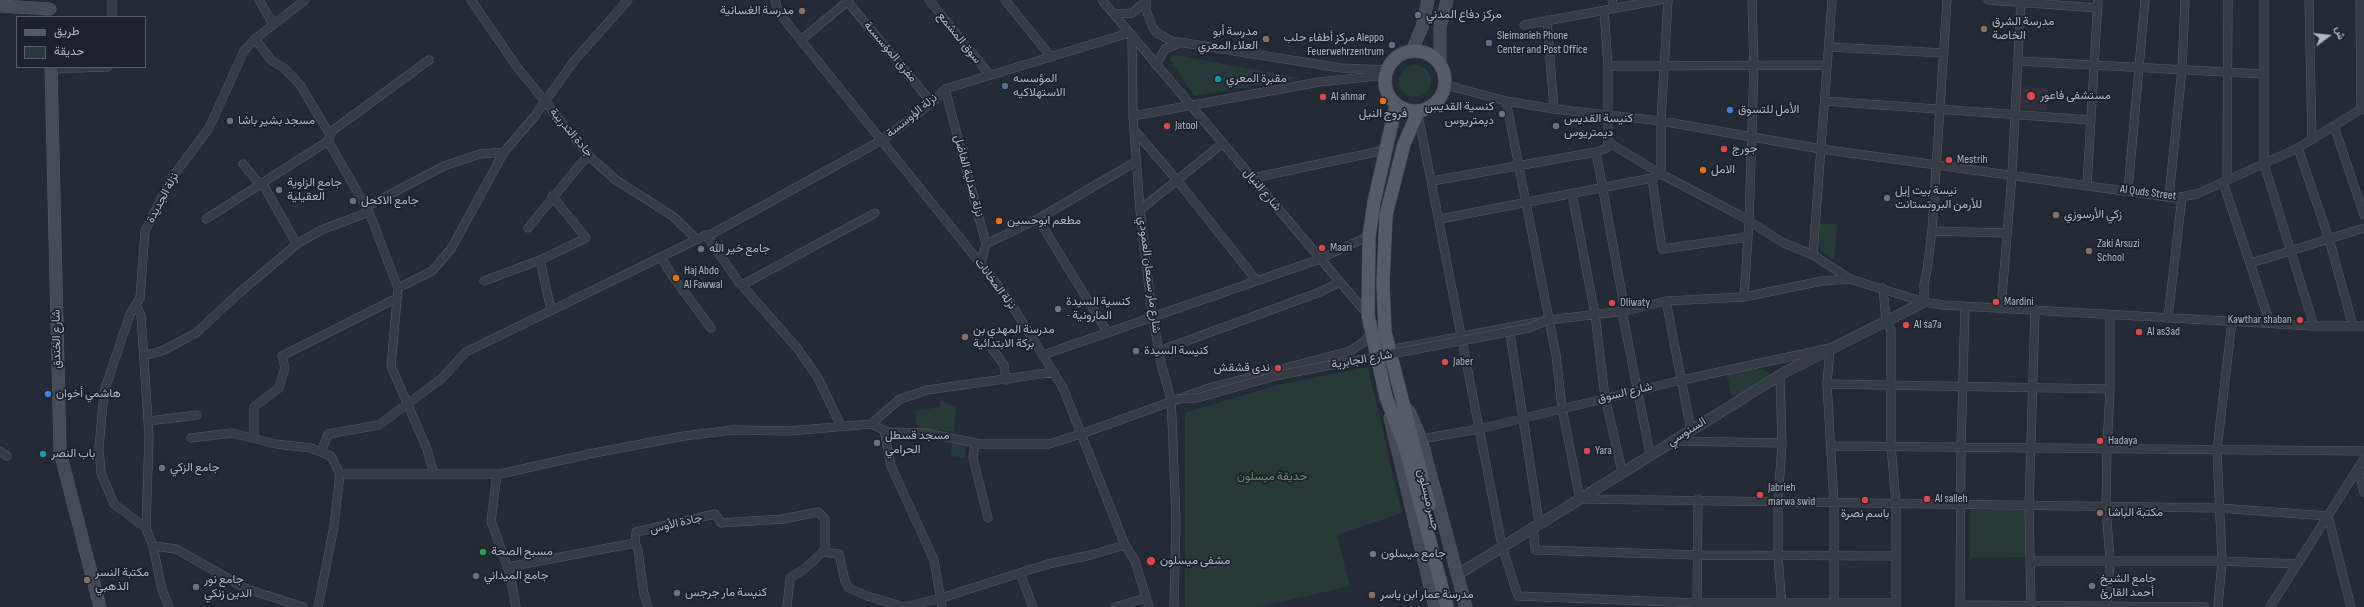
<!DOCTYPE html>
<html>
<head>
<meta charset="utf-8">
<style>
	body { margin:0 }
	#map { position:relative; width:2364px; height:607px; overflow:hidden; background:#232b36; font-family:"Sofia Sans Condensed",Vazirmatn,sans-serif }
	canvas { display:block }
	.legend { position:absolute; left:16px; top:16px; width:130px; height:52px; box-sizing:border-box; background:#1c222b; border:1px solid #585e68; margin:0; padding:5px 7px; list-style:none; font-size:12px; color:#b1b8c3 }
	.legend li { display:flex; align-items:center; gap:8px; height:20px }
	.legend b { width:20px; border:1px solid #585e68 }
	.north { position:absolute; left:2308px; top:16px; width:40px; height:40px; -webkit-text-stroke:3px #1c222b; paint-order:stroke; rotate:75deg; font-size:11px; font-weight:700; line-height:16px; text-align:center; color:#b1b8c3 }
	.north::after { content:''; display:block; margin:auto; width:14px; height:18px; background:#b1b8c3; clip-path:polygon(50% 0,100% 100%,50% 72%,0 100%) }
</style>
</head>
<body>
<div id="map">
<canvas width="2364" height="607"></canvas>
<ul class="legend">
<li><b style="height:5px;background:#545c66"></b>طريق</li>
<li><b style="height:11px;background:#283939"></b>حديقة</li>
</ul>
<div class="north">ش</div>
</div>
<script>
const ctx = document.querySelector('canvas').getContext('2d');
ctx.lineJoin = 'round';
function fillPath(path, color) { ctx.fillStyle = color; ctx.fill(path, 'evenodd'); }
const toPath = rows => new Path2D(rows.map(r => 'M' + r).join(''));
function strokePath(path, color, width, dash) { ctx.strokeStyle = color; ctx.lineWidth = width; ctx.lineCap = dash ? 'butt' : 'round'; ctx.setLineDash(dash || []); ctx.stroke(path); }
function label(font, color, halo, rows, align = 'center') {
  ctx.font = font + ' "Sofia Sans Condensed",Vazirmatn,sans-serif'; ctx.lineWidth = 3.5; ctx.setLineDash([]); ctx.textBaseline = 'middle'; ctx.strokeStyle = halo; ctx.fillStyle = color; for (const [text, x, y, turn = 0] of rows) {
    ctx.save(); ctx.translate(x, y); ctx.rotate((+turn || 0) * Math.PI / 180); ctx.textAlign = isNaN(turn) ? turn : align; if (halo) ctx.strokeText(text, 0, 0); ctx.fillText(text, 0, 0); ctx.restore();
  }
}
fillPath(toPath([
	[2018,87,2048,88,2047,111,2017,109]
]), '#32303b');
fillPath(toPath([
	[1174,55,1301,78,1194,96,1169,58],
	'1399 81a16 16 0 1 1 32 0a16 16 0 1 1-32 0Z',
	[1820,224,1837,224,1834,260,1819,249],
	[1368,367,1402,513,1337,535,1350,586,1260,607,1185,607,1185,413,1276,385],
	[1757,368,1769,372,1770,378,1737,397,1731,395,1727,374],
	[940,400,956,407,954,432,917,428,915,411,940,407],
	[952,442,966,446,965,458,951,456],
	[1970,510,2027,510,2027,557,1970,558]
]), '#283939');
const minor = toPath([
	[259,0,273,24],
	[471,0,517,67,591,158,616,180,674,217,696,239],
	[775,0,779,13,1005,294,1063,388,1125,545,1135,561,1149,607],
	[929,0,990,75],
	[1005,0,1051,57],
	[1102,0,1368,315],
	[1146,0,1146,10,1152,26,1157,33,1172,41,1341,68,1387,70],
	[1612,0,1614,8],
	[1668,0,1661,121,1661,174,1652,178,1662,249,1748,237],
	[1988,0,2098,8],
	[2264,0,2264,164,2314,326],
	[2309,0,2312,140],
	[2360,0,2361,110],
	[847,1,932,103],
	[1604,10,1608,66,1608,142,1661,174,1739,215,1784,243,1813,255,1850,279],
	[1114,14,1132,13,1146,1],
	[112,17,112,0],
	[1547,20,1554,109],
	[1524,25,1660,0],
	[1132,37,1133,116,1140,210,1151,305,1160,359,1171,400,1172,419,1176,520,1174,607],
	[255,39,272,61,285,69,300,85,330,135],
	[801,40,849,0],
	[1829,47,1944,53],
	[2017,61,2263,74],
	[1156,65,1165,49,1180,43],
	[1608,66,1827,65],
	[51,69,108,67],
	[1446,85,1506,101,1554,109,1661,121,1821,149,2175,198,2197,194,2298,148,2364,107],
	[945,89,986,244,981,263],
	[1506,101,1556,355,1562,408,1580,499,2219,508,2328,516,2351,607],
	[1825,101,2091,120],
	[1418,114,1502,546,1518,596,1697,603,1896,603],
	[1133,116,1319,82,1386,75],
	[2334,126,2364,215],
	[1134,130,1177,180,1257,281],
	[328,141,369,212,398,288,391,366,427,449,434,474],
	[2298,148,2329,239,2353,326],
	[1596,152,1625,311],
	[243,164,257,181,262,183,297,244],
	[1253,178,1385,150],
	[2227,180,2228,0],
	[1432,181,1596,152,1607,148,1608,142],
	[2223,182,2270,323],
	[2087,185,2098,0],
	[2128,191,2145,0],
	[1572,194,1595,314,1605,397,1622,471],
	[2169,197,2182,69,2185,0],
	[366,207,444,166,480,154,504,152],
	[1140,210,1223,143],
	[206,219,328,141,332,131,429,60],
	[1038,219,1108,333],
	[1440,219,1652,178],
	[528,228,588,155],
	[1932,231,2007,233],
	[706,235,738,281,798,349,818,378,841,426],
	[986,244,1038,219,1135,162],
	[1813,255,1832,0],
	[661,257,671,274,711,328],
	[2251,263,2364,228],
	[484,281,540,260],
	[742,285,875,213],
	[398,288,432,271,451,249,504,152,534,117,574,61,628,0],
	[1883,288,1886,321,1891,330,1891,446,1896,504,1896,607],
	[1744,297,1749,222,1754,66,1752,0],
	[1666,301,1691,430],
	[1924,302,1924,284,1927,270,1932,231,1947,0],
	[136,306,141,315,149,436,146,528,153,546,162,590,169,607],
	[2001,309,2012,174,2021,0],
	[551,310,540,260,586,238,552,196],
	[1622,311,1650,454],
	[2168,318,2182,197],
	[1509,327,1539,522],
	[993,350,1004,365,1006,380],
	[1389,350,1548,320,1625,311,1666,301,1744,297,1822,281,1850,279,1924,302,1943,305,2314,326,2364,326],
	[1159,351,1320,292,1340,282],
	[1043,355,1320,259,1369,236],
	[144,356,164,350,196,333,239,293,297,244,321,230,369,212],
	[1054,372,927,390,900,399,871,424,888,432,926,433,981,444,1049,444,1081,434,1209,388,1350,351,1364,342,1370,333],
	[1780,376,1782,443,1778,502,1778,556,1782,606],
	[1827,384,2110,389],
	[149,421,197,415],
	[884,430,891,466,934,560,942,607],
	[191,438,232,433,276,444,311,448,331,456,340,474,334,526,318,607],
	[254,438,254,407,279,388,285,368,282,356,397,298],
	[1421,439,1479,429,1682,380,1830,348,1827,384,1834,503,1834,606],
	[1674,441,1782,443],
	[975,443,973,458,988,518],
	[1831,446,2364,451],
	[0,451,7,456],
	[321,452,328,434,379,425,441,379,466,352,706,235,710,235,882,140,932,103,945,89,1129,33],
	[2358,469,2364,492],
	[340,474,500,474,594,453,684,436,733,430,789,431,871,424],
	[497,474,491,521,510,574,516,607],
	[1533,526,1535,550,1697,555,1896,556],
	[146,528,114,504,101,473,99,448,104,392,130,314,140,298,145,231,171,179,209,128,244,51,255,39,305,0],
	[635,543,638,550,644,594,648,607],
	[153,546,176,549,247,589,303,607],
	[822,552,839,554,845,581,849,588,867,596,904,607,941,598,1048,564,1091,555,1125,545],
	[2030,561,2222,561,2297,564],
	[508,567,635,543,636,532,715,514,721,523,783,519,818,512,825,519,825,550,803,570,790,578,787,607],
	[1020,573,1033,607],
	[1960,605,2205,607],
	[1115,607,1146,598],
	[1697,607,1698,499],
	[1960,607,1961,447,1965,307],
	[2031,607,2029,507,2035,311],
	[2107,607,2110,560,2106,508,2107,448,2110,389,2110,315],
	[2218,607,2222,561,2217,450,2232,321],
	[2270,607,2364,459]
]);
const tertiary = toPath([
	[1457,575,1787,371,1924,302]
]);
const secondary = toPath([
	[0,6,50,9],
	[1412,51,1422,27,1428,0],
	[1440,63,1440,27,1447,0],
	[51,67,60,452,100,607],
	[1409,411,1421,439,1466,607],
	[1390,418,1435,607]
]);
const primary = toPath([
	'1385 81a30 30 0 1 1 60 0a30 30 0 1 1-60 0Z',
	[1396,105,1374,202,1369,236,1368,315,1386,397,1406,450,1447,607],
	[1418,112,1404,144,1386,215,1383,283,1385,332,1429,505]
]);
strokePath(minor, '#545b64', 9);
strokePath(tertiary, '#545b64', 11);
strokePath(secondary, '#545b64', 13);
strokePath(primary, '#404650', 14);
strokePath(minor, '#363d47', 8);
strokePath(tertiary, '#363d47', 10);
strokePath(secondary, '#454c59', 12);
strokePath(primary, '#545c66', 13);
const minorBridge = toPath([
	[1175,399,1197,398,1279,375,1529,328,1548,320]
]);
strokePath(minorBridge, '#545b64', 9, []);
strokePath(minorBridge, '#363d47', 8);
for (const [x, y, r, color] of [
	[802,11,4,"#8d6e63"],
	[1418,15,4,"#5c6f8a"],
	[1984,29,4,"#8d6e63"],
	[1266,39,4,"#8d6e63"],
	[1489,43,4,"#5c6f8a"],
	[1392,45,4,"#5c6f8a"],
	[1218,79,4,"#0f9aa8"],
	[1005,86,4,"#5c6f8a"],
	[2031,96,5,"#e0444e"],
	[1323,97,4,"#e0444e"],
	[1383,101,4,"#e8710a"],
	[1730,110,4,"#3f7fe0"],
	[1502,114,4,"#6b7280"],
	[230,121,4,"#6b7280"],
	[1167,126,4,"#e0444e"],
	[1556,126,4,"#6b7280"],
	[1724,149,4,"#e0444e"],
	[1949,160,4,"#e0444e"],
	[1703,170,4,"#e8710a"],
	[279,190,4,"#6b7280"],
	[1887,198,4,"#6b7280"],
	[353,201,4,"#6b7280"],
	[2056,215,4,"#8d6e63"],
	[999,221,4,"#e8710a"],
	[1322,248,4,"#e0444e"],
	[701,249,4,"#6b7280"],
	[2089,251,4,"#8d6e63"],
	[676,278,4,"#e8710a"],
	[1996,302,4,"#e0444e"],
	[1612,303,4,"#e0444e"],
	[1058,309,4,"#6b7280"],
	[2300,320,4,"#e0444e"],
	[1906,325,4,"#e0444e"],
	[2139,332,4,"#e0444e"],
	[965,337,4,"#8d6e63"],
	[1136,351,4,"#6b7280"],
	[1445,362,4,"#e0444e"],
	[1278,368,4,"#e0444e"],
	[48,394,4,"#3f7fe0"],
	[2100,441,4,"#e0444e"],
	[877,443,4,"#6b7280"],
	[1587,451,4,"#e0444e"],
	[43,454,4,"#0f9aa8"],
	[162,468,4,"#6b7280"],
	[1760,495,4,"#e0444e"],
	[1927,499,4,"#e0444e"],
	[1865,500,4,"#e0444e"],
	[2100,513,4,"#8d6e63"],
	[483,552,4,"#2e9e5b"],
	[1373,554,4,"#6b7280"],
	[1151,561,5,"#e0444e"],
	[476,576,4,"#6b7280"],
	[87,580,4,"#8d6e63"],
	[2092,586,4,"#6b7280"],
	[196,587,4,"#6b7280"],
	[677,593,4,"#6b7280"],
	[1372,595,4,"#8d6e63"]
]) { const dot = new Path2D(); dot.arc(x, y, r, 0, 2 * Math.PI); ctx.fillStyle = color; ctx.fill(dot); strokePath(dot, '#1c222b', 1.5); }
label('12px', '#b1b8c3', '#1c222b', [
	["مدرسة الغسانية",794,11,"right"],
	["مركز دفاع المدني",1426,15],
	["مدرسة الشرق",1992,22],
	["الخاصة",1992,36],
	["مدرسة أبو",1258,32,"right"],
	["العلاء المعري",1258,46,"right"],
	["Sleimanieh Phone",1497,36],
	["Center and Post Office",1497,50],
	["مركز أطفاء حلب Aleppo",1384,38,"right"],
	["Feuerwehrzentrum",1384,52,"right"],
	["المؤسسه",1013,79],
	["الاستهلاكيه",1013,93],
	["مقبرة المعري",1226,79],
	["مستشفى فاعور",2040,96],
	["Al ahmar",1331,97],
	["كنسية القديس",1494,107,"right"],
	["ديمتريوس",1494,121,"right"],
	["الأمل للتسوق",1738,110],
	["فروج النيل",1383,114,"center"],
	["كنيسة القديس",1564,119],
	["ديمتريوس",1564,133],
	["مسجد بشير باشا",238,121],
	["Jatool",1175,126],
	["جورج",1732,149],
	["Mestrih",1957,160],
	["الامل",1711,170],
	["جامع الزاوية",287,183],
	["العقيلية",287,197],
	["نيسة بيت إيل",1895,191],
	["للأرمن البروتستانت",1895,205],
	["جامع الاكحل",361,201],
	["زكي الأرسوزي",2064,215],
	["مطعم ابوحسين",1007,221],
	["Zaki Arsuzi",2097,244],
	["School",2097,258],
	["Maari",1330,248],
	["جامع خير الله",709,249],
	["Haj Abdo",684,271],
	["Al Fawwal",684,285],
	["كنسية السيدة",1066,302],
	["- المارونية",1066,316],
	["Mardini",2004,302],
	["Dliwaty",1620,303],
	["Kawthar shaban",2292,320,"right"],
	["Al sa7a",1914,325],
	["مدرسة المهدي بن",973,330],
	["بركة الابتدائية",973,344],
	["Al as3ad",2147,332],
	["كنيسة السيدة",1144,351],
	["Jaber",1453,362],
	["ندى قشقش",1270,368,"right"],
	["هاشمي أخوان",56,394],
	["مسجد قسطل",885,436],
	["الحرامي",885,450],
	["Hadaya",2108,441],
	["Yara",1595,451],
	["باب النصر",51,454],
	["جامع الزكي",170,468],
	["Jabrieh",1768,488],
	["marwa swid",1768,502],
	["Al salleh",1935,499],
	["مكتبة الباشا",2108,513],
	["باسم نصرة",1865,514,"center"],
	["مسبح الصحة",491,552],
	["جامع ميسلون",1381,554],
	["مشفى ميسلون",1160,561],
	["مكتبة النسر",95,573],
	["الذهبي",95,587],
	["جامع الميداني",484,576],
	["جامع الشيخ",2100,579],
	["أحمد القارئ",2100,593],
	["جامع نور",204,580],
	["الدين زنكي",204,594],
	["كنيسة مار جرجس",685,593],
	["مدرسة عمار ابن ياسر",1380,595]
], 'left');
label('12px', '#b1b8c3', '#1c222b', [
	["سوق المشمع",959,38,51],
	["مفرق المؤسسىة",890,52,50],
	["نزلة الؤوسسة",912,116,-39],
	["جادة التدريبة",571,133,50],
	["نزلة صدلية الفاضل",968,176,75],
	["شارع النيال",1262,190,50],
	["Al Quds Street",2148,193,7],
	["نزلة الجديدة",163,198,-62],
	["شارع مار سمعان العمودي",1149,275,83],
	["نزلة المخانات",995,284,53],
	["شارع الخندق",57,339,-91],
	["شارع الجابرية",1362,360,-10],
	["شارع السوق",1625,393,-13],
	["السنوسي",1687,432,-32],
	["جسر ميسلون",1428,500,76],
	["جادة الأوس",676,524,-13]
]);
label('12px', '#6b9173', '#1c222b', [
	["حديقة ميسلون",1272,477]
]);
</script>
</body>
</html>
